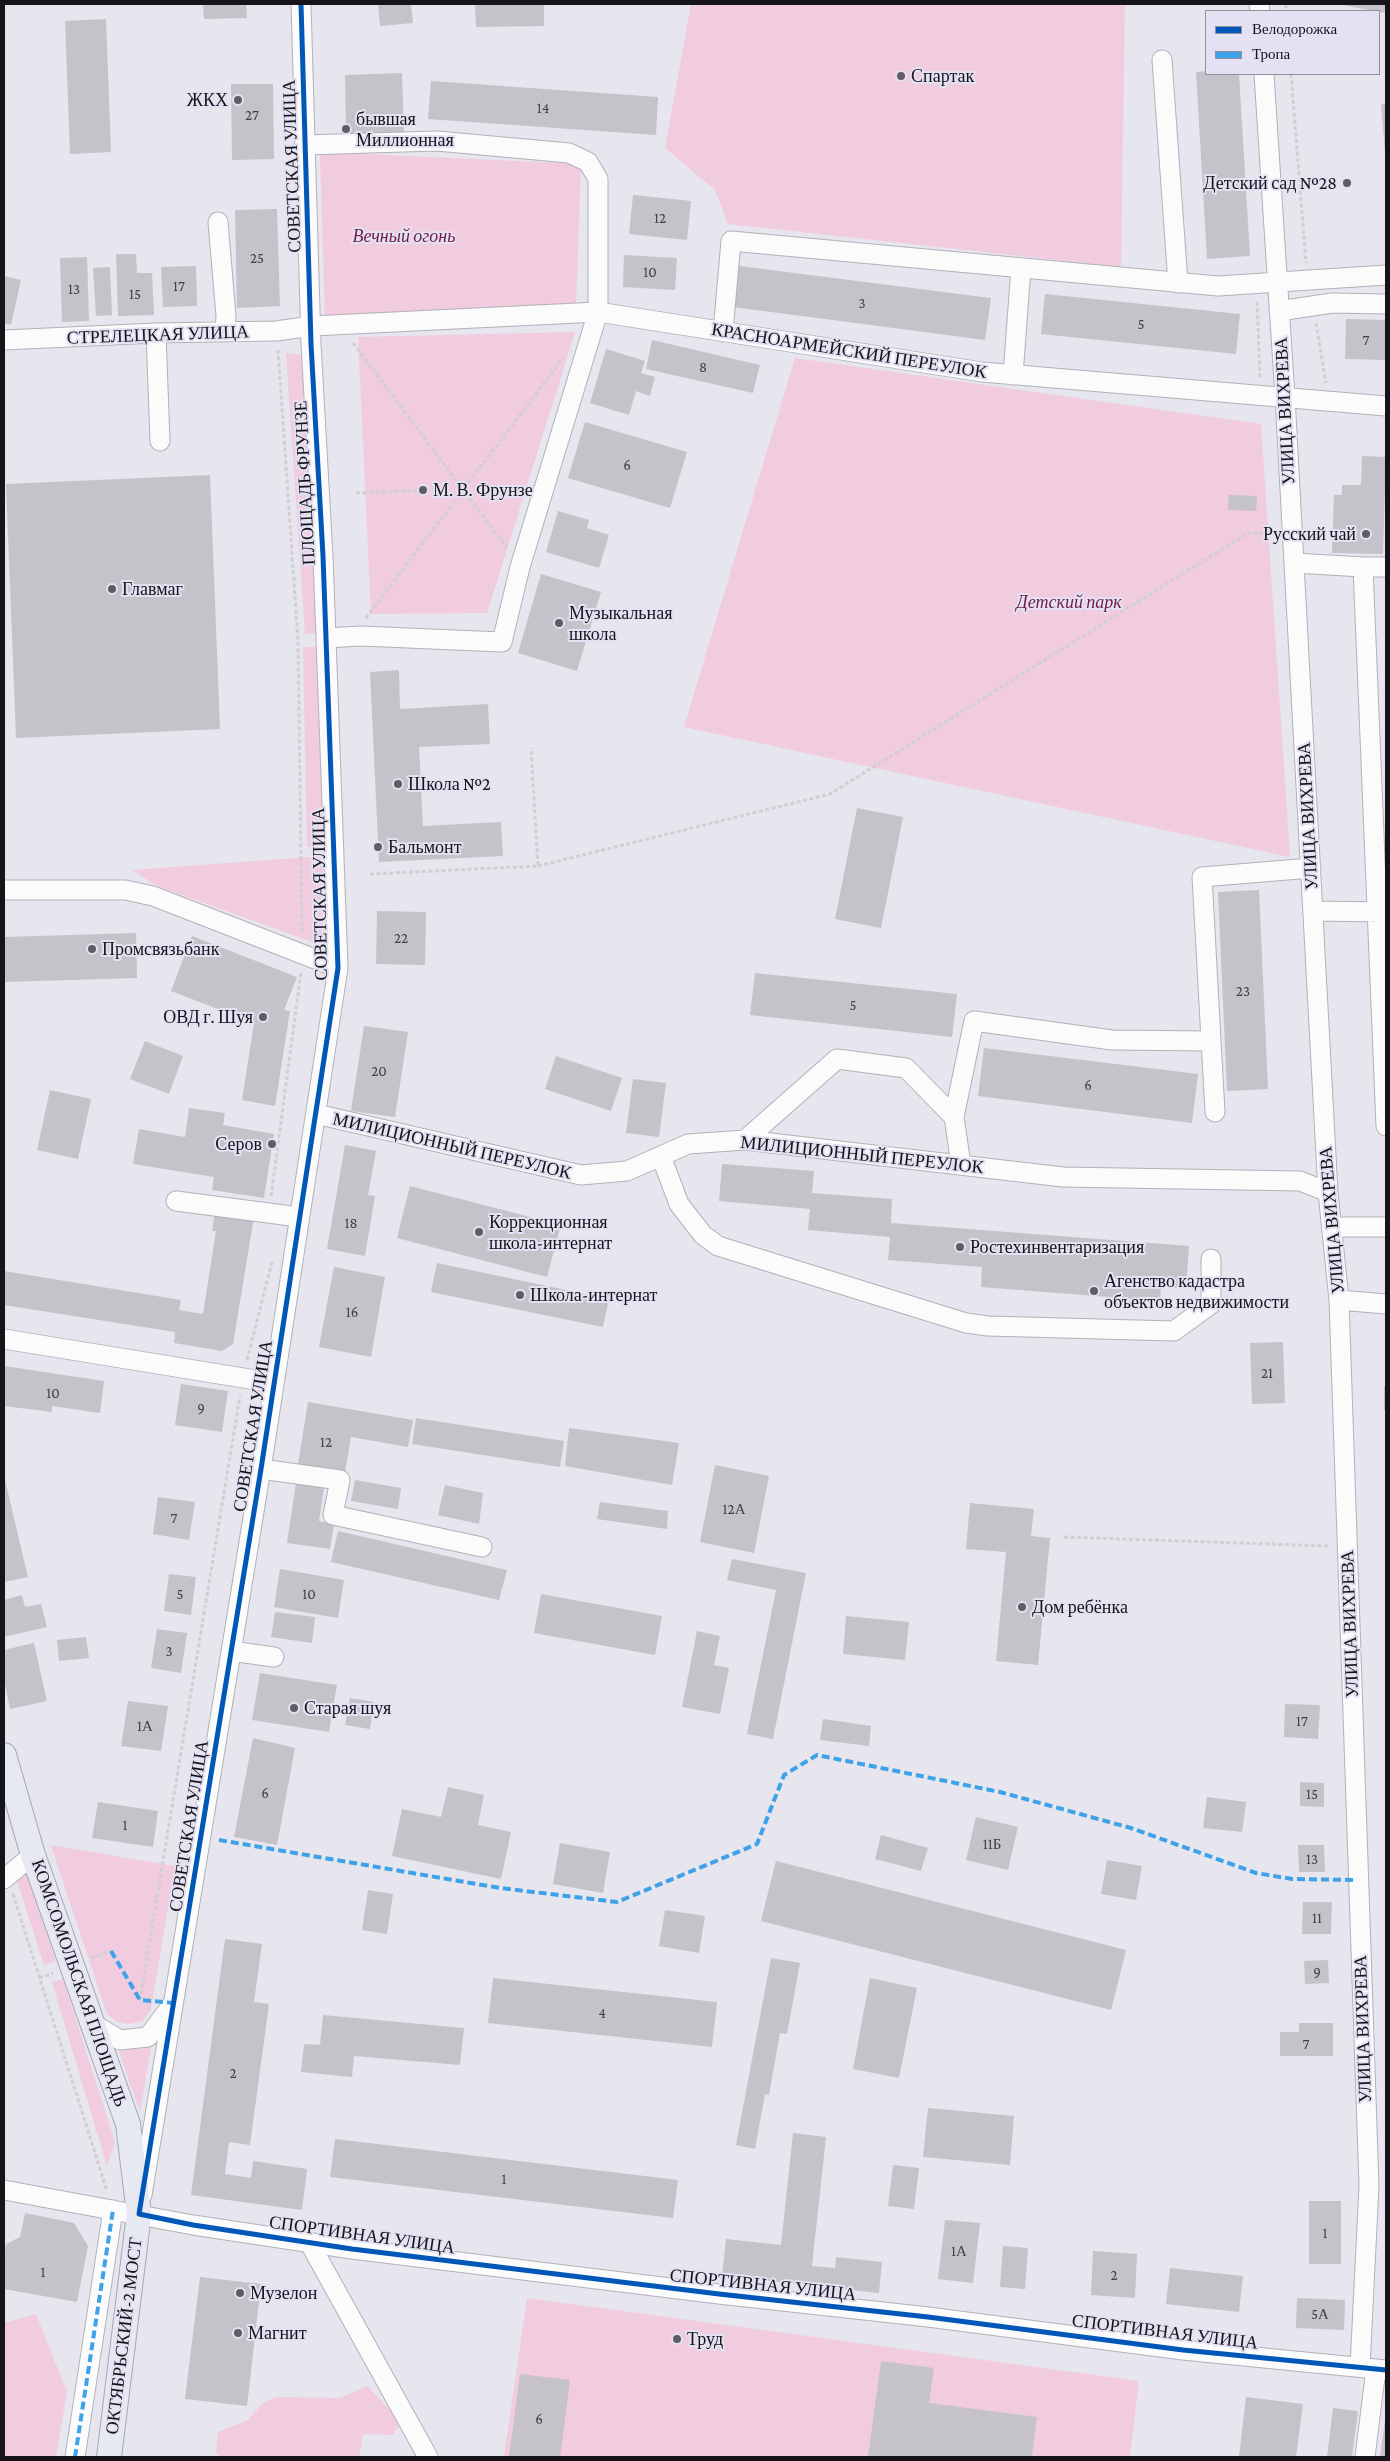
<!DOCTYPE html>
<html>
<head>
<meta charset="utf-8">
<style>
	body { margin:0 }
	#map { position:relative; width:1390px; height:2461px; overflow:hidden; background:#e7e5ee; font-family:"Crimson Pro",serif }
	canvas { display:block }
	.frame { position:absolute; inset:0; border:5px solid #15141a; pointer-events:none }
	.legend { position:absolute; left:1205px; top:10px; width:175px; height:65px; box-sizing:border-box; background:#e4e1f2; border:1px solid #918f9c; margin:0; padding:6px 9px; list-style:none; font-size:15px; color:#15141a }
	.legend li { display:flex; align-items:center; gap:10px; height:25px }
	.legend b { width:25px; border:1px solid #918f9c }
</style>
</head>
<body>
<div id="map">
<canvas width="1390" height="2461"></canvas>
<div class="frame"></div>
<ul class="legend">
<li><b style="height:6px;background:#0057b8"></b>Велодорожка</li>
<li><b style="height:6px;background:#3da2ea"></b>Тропа</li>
</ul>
</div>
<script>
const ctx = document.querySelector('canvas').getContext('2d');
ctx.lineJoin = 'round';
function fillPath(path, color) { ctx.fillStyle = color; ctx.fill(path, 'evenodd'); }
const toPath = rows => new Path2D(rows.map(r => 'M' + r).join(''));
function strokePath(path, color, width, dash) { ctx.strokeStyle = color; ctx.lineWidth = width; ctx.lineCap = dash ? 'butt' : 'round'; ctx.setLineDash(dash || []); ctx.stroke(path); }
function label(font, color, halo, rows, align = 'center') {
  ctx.font = font + ' "Crimson Pro",serif'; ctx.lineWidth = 4; ctx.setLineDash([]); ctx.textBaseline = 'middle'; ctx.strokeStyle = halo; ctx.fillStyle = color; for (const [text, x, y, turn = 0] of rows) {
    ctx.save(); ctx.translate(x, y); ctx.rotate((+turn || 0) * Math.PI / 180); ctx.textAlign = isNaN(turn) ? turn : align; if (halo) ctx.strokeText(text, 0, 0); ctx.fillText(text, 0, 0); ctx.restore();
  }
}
fillPath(toPath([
	[691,4,1125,4,1121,267,728,224,715,190,665,148],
	[320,152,581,164,576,306,325,322],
	[575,332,487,613,371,614,358,337],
	[286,353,305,356,318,633,305,634],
	[795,358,1261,424,1290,857,684,727],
	[303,647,318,647,323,845,307,847],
	[323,856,323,939,312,942,157,886,132,870],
	[51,1845,175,1866,151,2009,143,2021,129,2024,117,2022,107,2014],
	[25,1869,56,1961,44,1965,16,1878],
	[63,1979,115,2142,107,2166,52,1982],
	[152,2041,140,2112,118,2049,142,2049],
	[527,2298,1139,2381,1130,2457,504,2457],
	[36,2314,67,2392,56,2457,4,2457,4,2323],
	[367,2386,401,2422,393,2435,363,2434,359,2457,220,2457,216,2452,218,2432,248,2420,263,2403,276,2397,340,2398]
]), '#f1cbde');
fillPath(toPath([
	[203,4,246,4,247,18,204,19],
	[378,4,411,4,413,23,380,26],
	[544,4,544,26,476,27,475,5],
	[1342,4,1386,4,1386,13,1342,5],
	[106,19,111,152,70,154,65,21],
	[1206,71,1206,74,1239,74,1250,256,1207,259,1196,72],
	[402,73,404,133,346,135,345,75],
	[431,81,658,97,656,135,428,119],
	[231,84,273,84,274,159,232,160],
	[1381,104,1386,104,1386,152,1385,152],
	[633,195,691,201,687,240,629,234],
	[277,209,280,306,237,308,235,210],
	[116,254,136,254,137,273,152,273,154,315,118,316],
	[624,255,677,258,675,290,623,287],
	[87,257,89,321,62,322,60,258],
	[196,266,197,306,163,307,161,267],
	[739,266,991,298,985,340,733,307],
	[110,267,112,315,96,316,93,268],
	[4,276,21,280,11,325,4,323],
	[1045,294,1240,314,1236,354,1041,334],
	[1346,319,1386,320,1386,360,1345,359],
	[652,340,760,365,753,393,646,369],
	[606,349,645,361,641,373,655,377,650,396,636,391,629,415,590,403],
	[585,422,687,452,670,508,568,478],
	[1362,456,1386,457,1383,554,1332,553,1334,495,1342,495,1342,485,1361,485],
	[210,475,220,729,16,738,6,484],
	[1229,495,1257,496,1256,511,1228,510],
	[558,511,589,520,587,528,609,535,599,568,546,552],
	[541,574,601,592,577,671,518,653],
	[399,670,400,709,488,704,490,744,419,747,423,826,501,822,503,856,379,862,370,672],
	[857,808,903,817,881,928,835,919],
	[1259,890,1268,1089,1227,1091,1218,892],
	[377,911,426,912,425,965,376,964],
	[136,933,137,978,4,982,4,937],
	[192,936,297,977,284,1010,290,1011,275,1106,242,1100,254,1023,171,991],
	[755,973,957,994,952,1037,750,1015],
	[364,1026,408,1032,395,1117,351,1111],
	[145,1041,183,1056,169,1094,130,1079],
	[984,1048,1198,1074,1192,1123,978,1096],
	[556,1056,622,1078,611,1111,545,1089],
	[633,1079,666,1083,659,1137,626,1133],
	[50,1090,91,1099,78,1159,37,1150],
	[189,1108,225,1113,223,1125,274,1134,264,1198,212,1190,214,1177,133,1164,139,1129,185,1137],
	[345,1145,376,1151,368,1195,375,1196,365,1256,327,1249],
	[722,1164,814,1171,812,1193,892,1199,891,1223,1189,1246,1186,1289,1161,1287,1160,1301,981,1287,982,1267,888,1260,890,1237,808,1230,810,1209,719,1201],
	[410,1186,561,1225,547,1277,397,1238],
	[215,1211,254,1217,233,1344,222,1351,174,1343,175,1332,4,1305,4,1271,181,1300,179,1310,203,1314,216,1231,212,1231],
	[437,1263,609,1299,603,1327,431,1292],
	[334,1267,385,1277,371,1357,319,1347],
	[1283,1342,1285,1403,1252,1404,1250,1343],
	[4,1366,104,1381,100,1413,52,1406,52,1412,4,1406],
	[181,1384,228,1391,222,1432,175,1425],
	[1384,1386,1386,1386,1386,1410,1384,1410],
	[308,1402,413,1420,408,1447,351,1437,345,1472,298,1464],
	[416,1418,564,1441,560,1467,412,1444],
	[569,1428,679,1443,672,1485,565,1466],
	[715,1465,769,1476,754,1553,700,1542],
	[4,1476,28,1577,4,1582],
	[355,1480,401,1488,398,1509,351,1501],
	[296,1483,324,1487,319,1521,334,1524,330,1549,287,1543],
	[445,1485,483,1493,479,1524,438,1515],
	[158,1497,195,1502,189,1540,153,1534],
	[600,1502,668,1511,667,1529,597,1519],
	[970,1503,1034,1509,1031,1536,1050,1538,1038,1665,996,1661,1006,1552,966,1549],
	[338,1531,507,1570,499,1600,331,1562],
	[732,1559,806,1573,773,1739,747,1734,776,1590,727,1580],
	[280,1569,344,1580,338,1618,274,1607],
	[169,1574,196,1577,191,1615,164,1611],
	[541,1594,662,1616,655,1655,534,1633],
	[22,1595,25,1607,41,1604,47,1627,4,1637,4,1600],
	[275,1612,315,1617,312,1643,271,1637],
	[846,1616,909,1622,905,1660,843,1654],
	[157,1629,187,1633,181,1673,151,1668],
	[697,1631,720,1636,714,1665,729,1668,720,1714,682,1707],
	[86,1637,89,1658,59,1661,57,1640],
	[34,1643,47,1701,10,1709,4,1679,4,1650],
	[260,1673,337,1685,329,1732,252,1720],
	[350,1698,374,1702,370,1729,345,1725],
	[128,1701,168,1706,161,1751,121,1746],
	[1285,1704,1320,1705,1318,1739,1284,1737],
	[823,1719,871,1726,869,1746,820,1740],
	[253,1738,295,1748,277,1845,234,1837],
	[1300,1782,1324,1783,1324,1807,1300,1806],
	[448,1787,484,1795,478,1825,511,1832,501,1879,392,1856,402,1809,441,1817],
	[1207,1797,1246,1802,1242,1832,1203,1828],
	[98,1802,158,1811,153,1847,92,1838],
	[976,1817,1018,1827,1008,1870,966,1860],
	[881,1835,928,1848,921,1871,875,1859],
	[560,1843,610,1852,603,1893,553,1884],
	[1298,1845,1324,1845,1325,1872,1299,1872],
	[1107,1860,1142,1866,1136,1900,1101,1894],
	[776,1861,1126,1950,1111,2010,761,1921],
	[368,1890,393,1894,387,1934,362,1930],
	[1303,1902,1332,1902,1331,1934,1302,1934],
	[665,1910,705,1916,699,1953,659,1946],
	[225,1939,262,1944,254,2002,269,2004,250,2145,229,2142,225,2174,251,2178,253,2161,307,2169,302,2210,191,2195],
	[771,1958,800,1963,787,2034,780,2033,769,2095,765,2094,755,2149,736,2145],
	[1328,1960,1329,1983,1305,1984,1304,1961],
	[493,1978,717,2002,712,2047,488,2023],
	[870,1978,917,1988,899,2078,853,2069],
	[323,2015,464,2028,460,2065,354,2056,352,2077,301,2072,304,2044,320,2045],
	[1299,2023,1333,2023,1333,2056,1280,2056,1280,2032,1299,2032],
	[928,2108,1014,2116,1010,2165,923,2157],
	[793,2133,826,2137,812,2266,835,2268,836,2257,882,2262,879,2293,722,2276,726,2239,781,2245],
	[335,2139,678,2180,673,2218,330,2177],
	[893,2165,919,2168,914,2209,888,2206],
	[1309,2201,1341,2201,1341,2264,1309,2264],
	[25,2213,74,2223,88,2246,77,2302,4,2289,4,2254,6,2244,20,2237],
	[945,2220,980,2223,973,2283,938,2279],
	[1003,2246,1028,2248,1025,2289,1000,2287],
	[1093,2251,1137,2254,1135,2298,1091,2295],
	[1170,2268,1243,2276,1239,2312,1166,2304],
	[200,2277,261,2284,247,2406,185,2399],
	[1297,2298,1345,2300,1344,2330,1296,2328],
	[881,2361,934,2368,929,2403,1037,2417,1032,2457,868,2457],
	[520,2374,570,2380,560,2457,509,2457],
	[1246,2397,1303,2404,1296,2457,1239,2457],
	[1333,2408,1358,2411,1352,2457,1327,2457],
	[1385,2420,1386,2457,1380,2457]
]), '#c5c2c9');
const minor = toPath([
	[1259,4,1260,11],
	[1162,60,1178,283],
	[1264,74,1285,397,1328,1192,1339,1300,1369,2186,1360,2367],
	[304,145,437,141,569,153,588,162,598,179,598,312,520,567,502,642,361,636,326,638],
	[218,222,226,316,225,332],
	[1279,311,1332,303,1386,304],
	[723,332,731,241,1218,286,1386,275],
	[156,333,160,441],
	[4,340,156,333,276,331,312,326,598,312,982,372,1386,406],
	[1013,375,1021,268],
	[1294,563,1363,567,1386,1126],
	[1363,567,1386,567],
	[4,890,125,890,153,896,338,968],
	[1313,911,1386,912],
	[1215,1112,1202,877,1311,868],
	[316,1114,581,1175,627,1171,688,1144,745,1140,1063,1177,1300,1181,1328,1192],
	[954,1117,974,1021,1112,1040,1211,1041],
	[745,1140,837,1059,906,1068,954,1117,961,1165],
	[661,1156,679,1204,703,1235,718,1246,966,1323,988,1326,1174,1331,1211,1304,1211,1259],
	[176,1201,299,1217],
	[1332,1227,1386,1227],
	[1339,1300,1386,1304],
	[4,1339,274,1383],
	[261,1469,340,1480,333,1515,482,1547],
	[231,1651,274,1657],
	[4,1879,33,1855],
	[93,2024,120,2040,148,2037,172,2005],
	[4,2190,193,2225,352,2249,719,2294,928,2317,1183,2350,1386,2370],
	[142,2195,261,1469,338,968,323,556,311,344,301,4],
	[309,2242,428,2457],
	[75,2457,113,2210],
	[1365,2457,1376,2369]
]);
const major = toPath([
	[4,1755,33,1855,128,2124,139,2214,109,2457]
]);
strokePath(minor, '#b2b1b8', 21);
strokePath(major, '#a3a7b7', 26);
strokePath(toPath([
	[1286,4,1286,11],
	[1291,74,1306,263],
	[1257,302,1260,378],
	[1316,323,1326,383],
	[353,343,507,548],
	[278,350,298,640,302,933],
	[356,493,423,490],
	[366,618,563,358],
	[538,866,830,794,1248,533,1274,534],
	[370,874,538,866,531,748],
	[271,1196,301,972],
	[247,1360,272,1262],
	[1064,1537,1328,1546],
	[13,1894,107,2191],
	[91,1958,111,1951],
	[39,1978,53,1973],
	[140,2000,240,1396]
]), '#d0cfd2', 3, [4, 2.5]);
strokePath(minor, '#fbfbfc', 19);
strokePath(major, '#e6e9f1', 24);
strokePath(toPath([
	[219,1840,500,1888,617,1902,757,1844,784,1775,817,1755,1000,1792,1131,1828,1256,1873,1292,1879,1357,1880],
	[111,1951,140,2000,174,2003],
	[75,2457,113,2210]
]), '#3da2ea', 4, [8, 4]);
strokePath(toPath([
	[301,4,311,344,323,556,338,968,261,1469,139,2214,193,2225,352,2249,719,2294,928,2317,1183,2350,1386,2370]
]), '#0057b8', 5);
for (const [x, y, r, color] of [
	[901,76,5,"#5e5d64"],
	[238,100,5,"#5e5d64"],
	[346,129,5,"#5e5d64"],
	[1347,183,5,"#5e5d64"],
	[423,490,5,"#5e5d64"],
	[1366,534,5,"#5e5d64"],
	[112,589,5,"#5e5d64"],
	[559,623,5,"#5e5d64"],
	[398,784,5,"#5e5d64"],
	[378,847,5,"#5e5d64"],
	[92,949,5,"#5e5d64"],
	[263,1017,5,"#5e5d64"],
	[272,1144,5,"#5e5d64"],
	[479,1232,5,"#5e5d64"],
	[960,1247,5,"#5e5d64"],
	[1094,1291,5,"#5e5d64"],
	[520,1295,5,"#5e5d64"],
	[1022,1607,5,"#5e5d64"],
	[294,1708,5,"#5e5d64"],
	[240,2293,5,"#5e5d64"],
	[238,2333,5,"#5e5d64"],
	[677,2339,5,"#5e5d64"]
]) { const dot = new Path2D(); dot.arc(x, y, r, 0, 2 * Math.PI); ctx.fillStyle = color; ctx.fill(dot); strokePath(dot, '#e4e1f2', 2); }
label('15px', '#414046', null, [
	["14",543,108],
	["27",252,115],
	["12",660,218],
	["25",257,258],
	["10",650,272],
	["17",179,286],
	["13",74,289],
	["15",135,294],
	["3",862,303],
	["5",1141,324],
	["7",1366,340],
	["8",703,367],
	["6",627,465],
	["22",401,938],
	["23",1243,991],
	["5",853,1005],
	["20",379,1071],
	["6",1088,1085],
	["18",351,1223],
	["16",352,1312],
	["21",1267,1373],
	["10",53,1393],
	["9",201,1408],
	["12",326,1442],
	["12А",734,1509],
	["7",174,1518],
	["5",180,1594],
	["10",309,1594],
	["3",169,1651],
	["17",1302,1721],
	["1А",145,1726],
	["6",265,1793],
	["15",1312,1794],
	["1",125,1825],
	["11Б",992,1844],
	["13",1312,1859],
	["11",1317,1918],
	["9",1317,1972],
	["4",602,2013],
	["7",1306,2044],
	["2",233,2073],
	["1",504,2179],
	["1",1325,2233],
	["1А",959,2251],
	["1",43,2272],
	["2",1114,2275],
	["5А",1320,2314],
	["6",539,2419]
]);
label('18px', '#15141a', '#e4e1f2', [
	["Спартак",911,76],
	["ЖКХ",228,100,"right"],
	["бывшая",356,119],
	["Миллионная",356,140],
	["Детский сад №28",1337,183,"right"],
	["М. В. Фрунзе",433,490],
	["Русский чай",1356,534,"right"],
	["Главмаг",122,589],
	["Музыкальная",569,613],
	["школа",569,634],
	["Школа №2",408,784],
	["Бальмонт",388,847],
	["Промсвязьбанк",102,949],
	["ОВД г. Шуя",253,1017,"right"],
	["Серов",262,1144,"right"],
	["Коррекционная",489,1222],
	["школа-интернат",489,1243],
	["Ростехинвентаризация",970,1247],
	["Агенство кадастра",1104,1281],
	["объектов недвижимости",1104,1302],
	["Школа-интернат",530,1295],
	["Дом ребёнка",1032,1607],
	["Старая шуя",304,1708],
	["Музелон",250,2293],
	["Магнит",248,2333],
	["Труд",687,2339]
], 'left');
label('18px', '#15141a', '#e4e1f2', [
	["СОВЕТСКАЯ УЛИЦА",292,166,-92],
	["СТРЕЛЕЦКАЯ УЛИЦА",158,335,-2],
	["КРАСНОАРМЕЙСКИЙ ПЕРЕУЛОК",849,351,9],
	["УЛИЦА ВИХРЕВА",1285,411,-93],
	["ПЛОЩАДЬ ФРУНЗЕ",305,483,-93],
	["УЛИЦА ВИХРЕВА",1308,816,-93],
	["СОВЕТСКАЯ УЛИЦА",320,894,-91],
	["МИЛИЦИОННЫЙ ПЕРЕУЛОК",452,1146,13],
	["МИЛИЦИОННЫЙ ПЕРЕУЛОК",862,1155,6],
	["УЛИЦА ВИХРЕВА",1332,1220,-95],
	["СОВЕТСКАЯ УЛИЦА",253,1426,-81],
	["УЛИЦА ВИХРЕВА",1350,1624,-92],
	["СОВЕТСКАЯ УЛИЦА",189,1826,-81],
	["КОМСОМОЛЬСКАЯ ПЛОЩАДЬ",79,1983,71],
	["УЛИЦА ВИХРЕВА",1363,2029,-92],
	["СПОРТИВНАЯ УЛИЦА",362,2235,8],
	["СПОРТИВНАЯ УЛИЦА",763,2285,6],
	["СПОРТИВНАЯ УЛИЦА",1165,2332,7],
	["ОКТЯБРЬСКИЙ-2 МОСТ",124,2336,-83]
]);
label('italic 18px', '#711b47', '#e4e1f2', [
	["Вечный огонь",404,236],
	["Детский парк",1069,602]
]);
</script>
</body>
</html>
